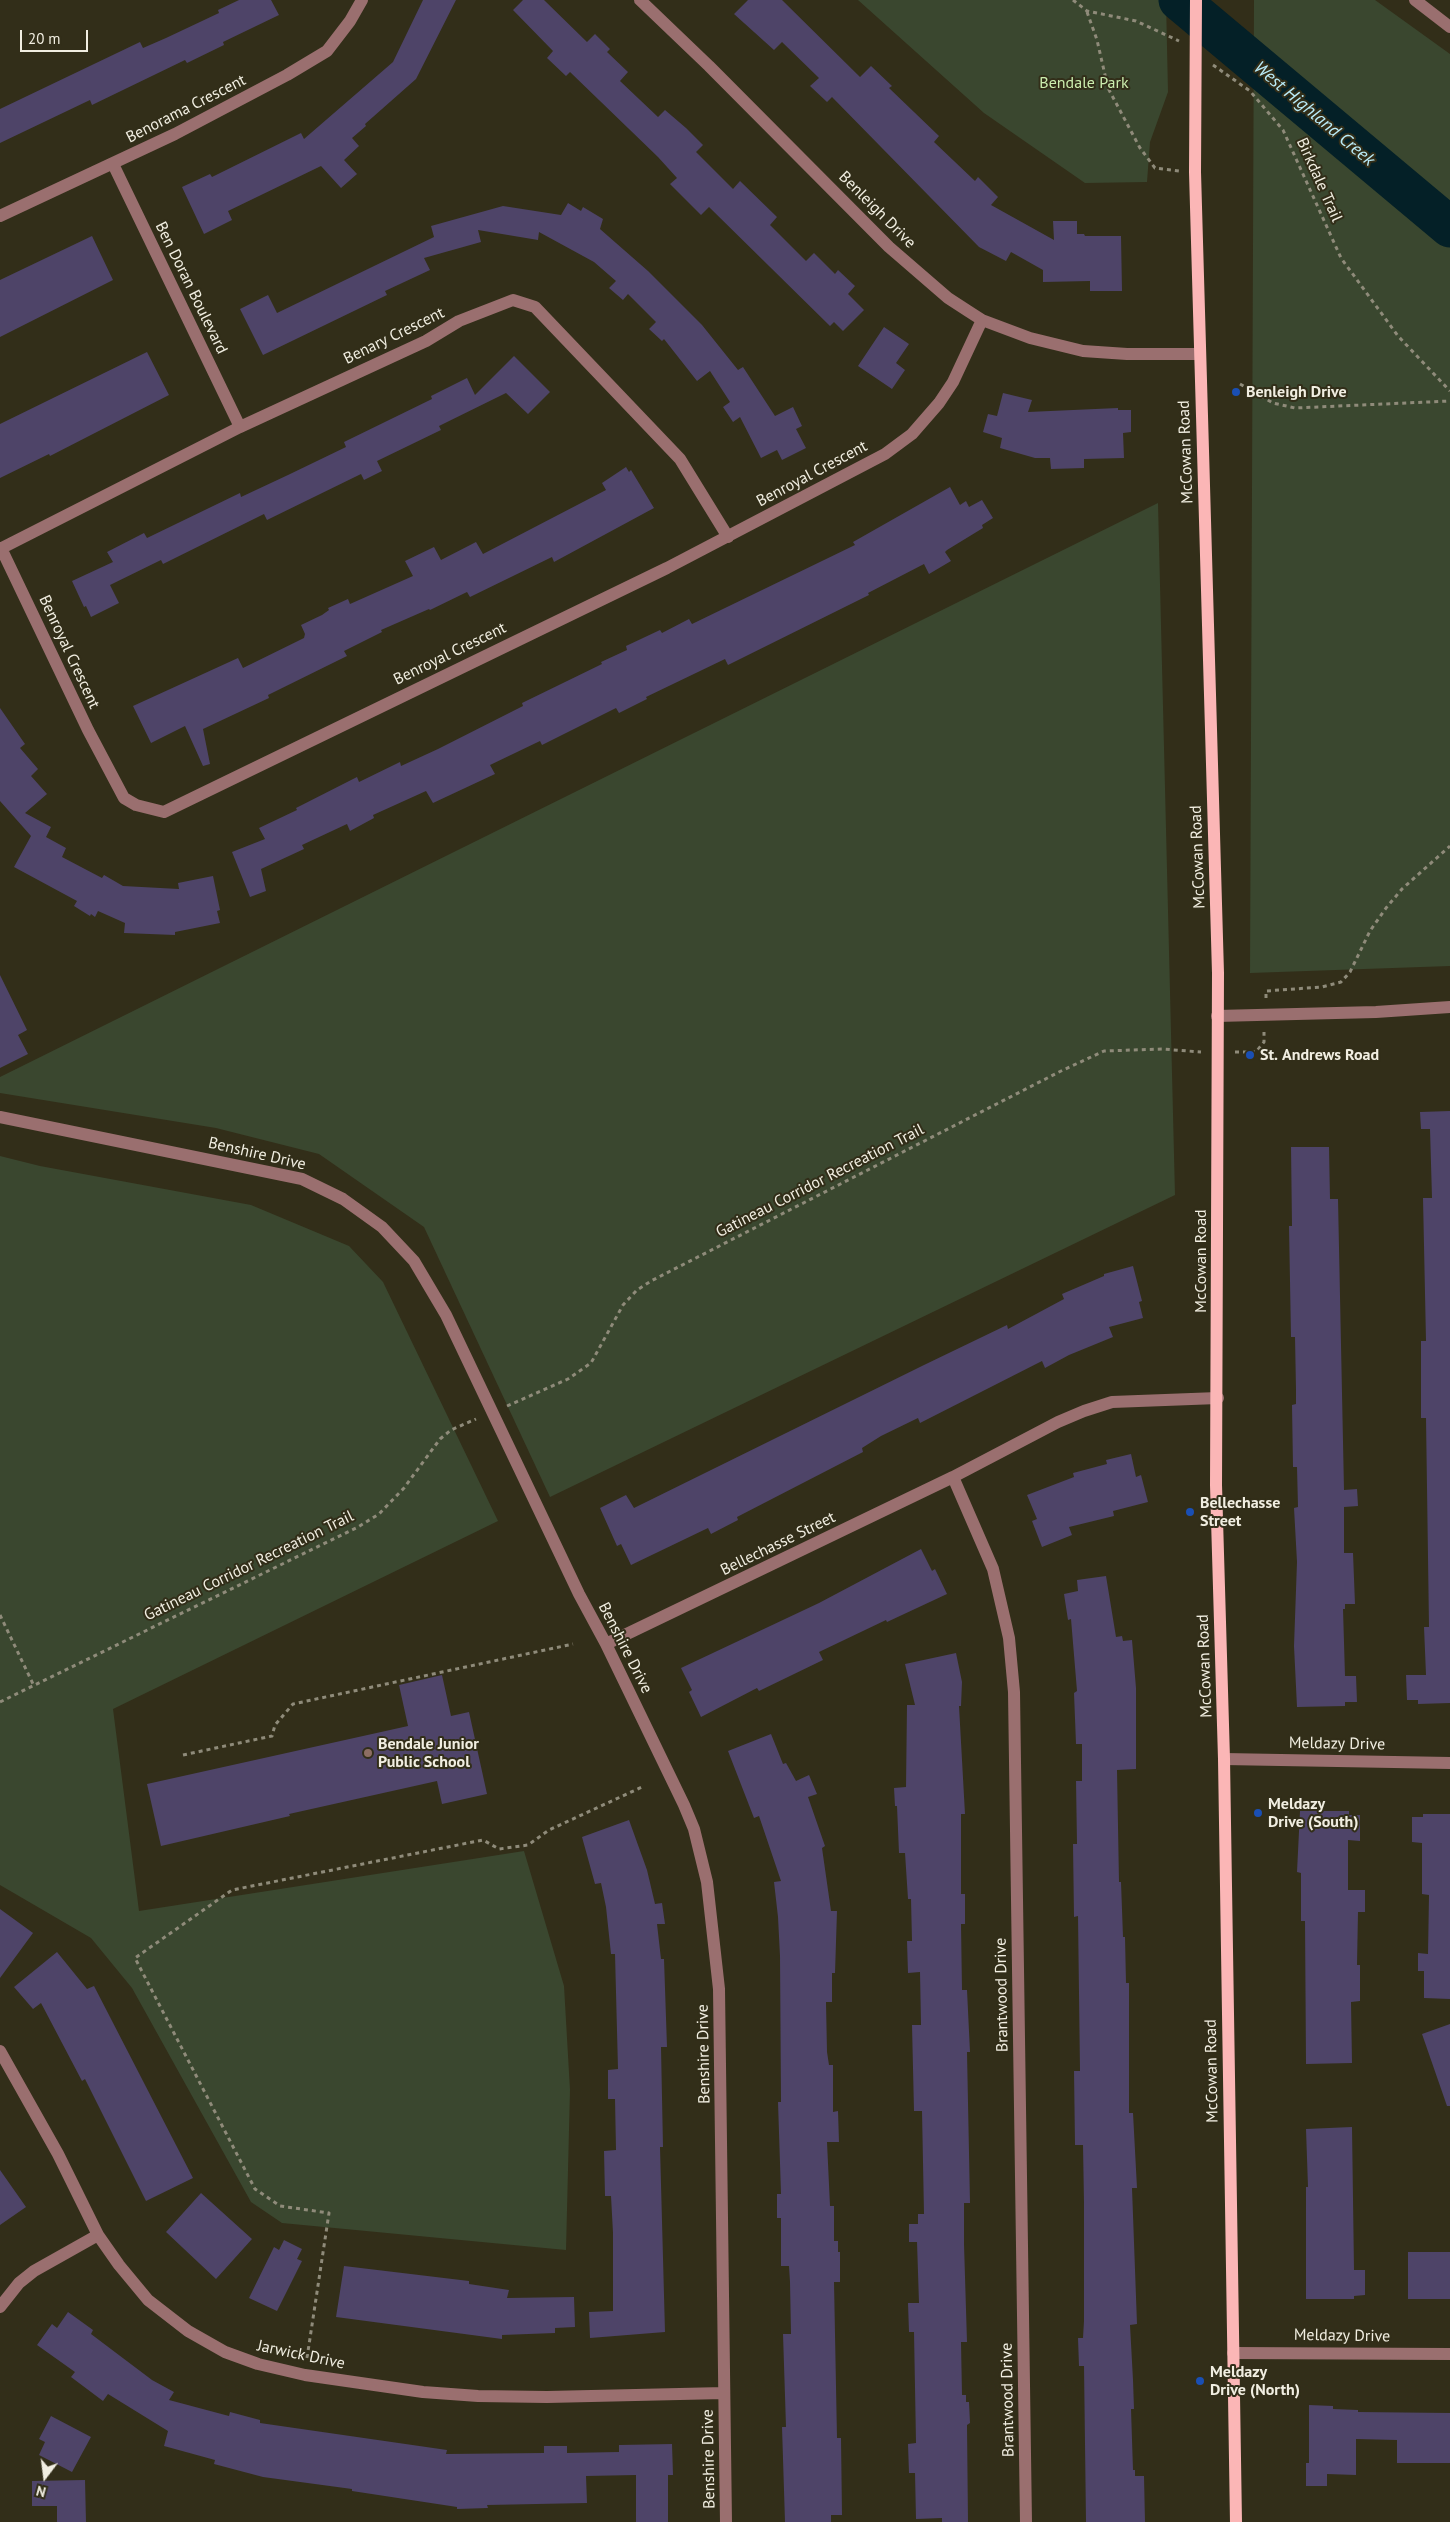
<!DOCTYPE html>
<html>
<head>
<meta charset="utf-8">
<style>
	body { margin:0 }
	#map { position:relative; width:1450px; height:2522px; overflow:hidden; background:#322e19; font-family:"PT Sans",sans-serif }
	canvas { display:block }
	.north { position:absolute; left:20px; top:2452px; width:50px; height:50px; -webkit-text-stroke:4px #322e19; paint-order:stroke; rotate:195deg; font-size:14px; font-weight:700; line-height:20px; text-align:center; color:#f1eee1 }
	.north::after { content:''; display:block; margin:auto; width:18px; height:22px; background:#f1eee1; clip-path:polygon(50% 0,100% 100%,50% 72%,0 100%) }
	.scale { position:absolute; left:20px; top:30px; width:68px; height:22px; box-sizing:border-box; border:2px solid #f1eee1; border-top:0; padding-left:6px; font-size:15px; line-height:18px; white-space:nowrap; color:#f1eee1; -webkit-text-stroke:4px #322e19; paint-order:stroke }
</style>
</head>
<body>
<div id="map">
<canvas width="1450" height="2522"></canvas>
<div class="north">N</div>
<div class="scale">20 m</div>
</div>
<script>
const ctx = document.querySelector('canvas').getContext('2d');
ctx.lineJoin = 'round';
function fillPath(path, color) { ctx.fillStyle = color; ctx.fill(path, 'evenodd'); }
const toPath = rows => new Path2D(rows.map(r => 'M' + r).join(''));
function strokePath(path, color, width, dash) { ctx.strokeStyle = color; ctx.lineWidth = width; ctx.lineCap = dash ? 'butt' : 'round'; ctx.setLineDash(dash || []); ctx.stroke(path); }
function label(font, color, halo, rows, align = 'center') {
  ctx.font = font + ' "PT Sans",sans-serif'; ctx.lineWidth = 4; ctx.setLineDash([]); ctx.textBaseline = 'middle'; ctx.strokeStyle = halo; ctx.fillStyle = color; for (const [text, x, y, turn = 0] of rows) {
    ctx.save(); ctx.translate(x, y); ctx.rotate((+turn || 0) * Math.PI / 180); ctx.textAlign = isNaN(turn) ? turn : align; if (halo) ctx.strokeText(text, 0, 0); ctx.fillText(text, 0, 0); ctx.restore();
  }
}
fillPath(toPath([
	[858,0,1166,0,1168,92,1150,142,1147,182,1085,183,984,113],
	[1254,0,1375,0,1450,54,1450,966,1250,973],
	[1158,503,1175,1195,550,1497,424,1227,319,1154,216,1128,0,1093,0,1077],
	[0,1156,40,1166,251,1205,349,1246,383,1282,498,1521,113,1709,139,1911,524,1851,564,1986,570,2090,566,2250,282,2223,251,2202,132,1988,91,1938,0,1885]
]), '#3a472f');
strokePath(toPath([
	[1179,0,1450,227]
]), '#042027', 41);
fillPath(toPath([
	[239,0,271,0,279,15,223,42,224,45,187,63,185,60,92,105,90,100,0,143,0,109,140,42,143,48,166,38,219,13,218,10],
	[423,0,456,0,416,79,365,124,366,126,352,138,359,146,344,160,357,174,341,188,321,166,228,211,232,220,204,234,182,187,210,174,212,177,301,133,304,139,393,62],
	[523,0,544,0,587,42,595,34,610,49,607,52,628,72,620,81,658,117,665,110,686,128,703,145,696,152,733,189,740,181,777,217,770,225,806,261,814,253,835,274,838,270,855,286,848,294,864,310,843,331,834,322,830,326,709,207,701,215,670,184,677,178,658,157,570,72,566,76,547,58,553,51,513,10],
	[748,0,782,0,860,77,871,66,892,86,889,88,939,136,934,142,975,181,978,177,998,197,991,205,1054,240,1053,221,1077,221,1077,234,1084,234,1085,236,1121,236,1122,291,1090,291,1090,281,1043,282,1043,270,1011,252,1006,261,979,247,832,97,827,102,810,86,819,78,782,42,774,50,734,14],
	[568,203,581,211,583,207,603,219,600,229,648,271,702,325,738,370,743,367,775,416,793,407,802,426,796,429,806,448,782,460,777,450,761,458,740,417,733,422,723,407,730,402,710,371,697,381,664,339,662,341,649,329,656,322,628,294,623,300,609,288,616,281,594,262,539,232,538,240,478,230,481,242,424,258,430,270,385,291,387,295,263,355,240,309,268,295,277,313,434,237,431,226,503,206,561,215],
	[92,236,113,280,0,337,0,280],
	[884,327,909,344,896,363,905,370,892,389,858,366],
	[147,352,169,395,50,456,49,454,0,478,0,424],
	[514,356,550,392,528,414,506,393,439,426,441,430,377,461,382,471,364,480,361,474,267,520,264,514,163,564,161,560,110,585,119,603,91,617,86,606,84,607,72,581,113,562,107,552,144,533,147,538,240,493,241,497,288,475,346,447,344,442,432,399,431,396,467,378,475,395],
	[1003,393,1032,400,1028,412,1118,408,1118,410,1131,410,1131,432,1123,433,1124,458,1084,459,1084,468,1051,469,1050,458,1035,458,1000,448,1002,438,983,432,988,414,997,416],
	[626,467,629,472,631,470,654,508,554,562,552,557,470,597,467,592,430,610,429,609,381,630,382,632,344,651,347,656,268,695,269,698,203,729,210,764,203,766,185,726,151,743,133,706,238,658,243,668,304,638,305,634,301,625,322,615,329,610,328,608,348,599,350,604,413,576,405,561,434,547,441,560,476,542,483,554,606,490,602,483],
	[950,487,960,505,966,501,969,507,982,500,993,518,982,525,983,528,947,550,945,552,951,561,929,574,924,564,868,593,869,595,728,665,725,659,646,697,647,699,619,713,616,708,542,745,540,741,490,765,495,774,433,803,426,791,373,815,374,818,350,831,347,824,302,845,304,849,261,869,266,891,250,897,232,852,265,839,259,828,297,810,296,808,357,777,359,782,400,762,401,766,438,749,523,706,522,703,602,664,601,662,627,650,626,646,660,630,662,633,689,619,692,624,855,545,853,542],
	[0,708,25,744,20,748,38,769,31,776,47,794,25,813,51,827,46,837,66,848,62,857,102,878,104,875,123,886,179,889,178,883,213,876,220,910,217,911,220,923,175,932,175,935,124,933,125,923,98,911,95,917,91,914,90,916,74,906,77,901,14,867,31,836,0,801],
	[0,975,27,1030,18,1035,28,1054,0,1068],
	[1450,1111,1450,1703,1418,1704,1418,1700,1407,1700,1406,1675,1426,1675,1424,1627,1429,1627,1426,1418,1421,1418,1421,1341,1426,1341,1423,1198,1432,1198,1430,1129,1421,1129,1420,1112],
	[1291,1147,1329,1147,1330,1199,1338,1199,1344,1490,1357,1489,1358,1506,1344,1507,1344,1553,1353,1553,1355,1604,1345,1604,1345,1609,1343,1609,1345,1676,1356,1676,1357,1702,1345,1702,1345,1706,1297,1707,1294,1646,1297,1562,1294,1508,1298,1507,1297,1467,1293,1467,1292,1405,1296,1404,1296,1390,1295,1337,1291,1337,1289,1226,1292,1226],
	[1133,1266,1142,1301,1139,1302,1143,1318,1109,1327,1113,1337,1069,1355,1045,1368,1042,1361,920,1423,918,1418,881,1436,862,1448,863,1452,737,1517,738,1520,711,1534,708,1528,631,1565,621,1544,617,1546,600,1508,626,1495,634,1508,924,1365,1007,1325,1008,1329,1064,1299,1062,1294,1104,1276,1104,1274],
	[1131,1454,1136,1477,1141,1475,1148,1502,1113,1511,1114,1516,1069,1527,1072,1535,1042,1547,1032,1521,1037,1519,1027,1495,1074,1477,1073,1473,1107,1464,1106,1460],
	[921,1549,932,1571,935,1569,947,1594,887,1622,886,1620,819,1652,823,1660,759,1691,757,1688,701,1717,689,1692,692,1690,681,1668,819,1603],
	[1106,1576,1116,1637,1122,1636,1123,1641,1132,1640,1136,1688,1136,1769,1117,1770,1119,1882,1121,1882,1123,1937,1125,1937,1126,1983,1129,1983,1129,2113,1133,2113,1137,2188,1132,2188,1137,2324,1130,2325,1133,2380,1134,2409,1131,2409,1133,2470,1135,2470,1135,2476,1144,2476,1145,2522,1086,2522,1084,2366,1079,2366,1078,2338,1083,2338,1084,2321,1084,2203,1083,2145,1075,2145,1074,2071,1080,2071,1078,1916,1074,1917,1073,1844,1077,1844,1076,1781,1082,1781,1082,1744,1076,1744,1074,1693,1077,1691,1071,1619,1068,1620,1064,1594,1078,1591,1077,1580],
	[956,1653,962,1682,961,1706,959,1706,965,1814,961,1814,961,1894,965,1894,965,1924,961,1924,962,1990,967,1990,970,2052,967,2052,970,2203,964,2203,964,2244,967,2342,961,2342,962,2395,966,2395,966,2402,969,2402,970,2423,967,2425,968,2522,942,2522,942,2518,916,2519,915,2473,909,2473,908,2444,916,2443,914,2332,909,2332,908,2303,919,2303,917,2242,909,2242,909,2224,918,2224,918,2214,924,2214,922,2111,914,2111,912,2025,921,2025,920,1972,908,1973,907,1941,912,1941,911,1899,908,1899,905,1853,899,1853,897,1806,895,1806,894,1788,906,1787,907,1705,915,1705,905,1664],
	[442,1675,451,1716,469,1712,487,1794,442,1804,437,1781,289,1814,290,1816,161,1846,147,1784,408,1726,399,1685],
	[771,1734,783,1764,786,1763,796,1781,809,1775,817,1794,808,1797,825,1846,822,1848,831,1911,837,1911,835,1973,832,1973,832,2002,826,2002,827,2052,829,2065,833,2065,833,2112,838,2111,839,2142,827,2142,830,2206,834,2206,834,2241,838,2241,838,2252,840,2252,840,2282,834,2282,837,2438,841,2438,842,2515,831,2515,831,2522,785,2522,782,2427,786,2427,783,2334,791,2334,790,2282,789,2266,781,2266,781,2218,777,2218,777,2194,781,2194,778,2102,781,2102,780,1956,778,1917,774,1882,781,1881,759,1816,754,1818,728,1751],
	[1300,1811,1349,1811,1349,1815,1360,1815,1360,1841,1348,1840,1348,1890,1365,1890,1365,1912,1358,1912,1357,1965,1360,1965,1360,2001,1351,2002,1352,2063,1306,2064,1305,1921,1301,1921,1301,1873,1297,1872],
	[1423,1814,1450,1814,1450,1999,1424,1998,1424,1971,1418,1971,1418,1953,1428,1954,1429,1895,1422,1894,1422,1843,1412,1842,1412,1817,1423,1817],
	[629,1820,647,1870,655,1904,662,1903,665,1924,657,1924,661,1959,664,1959,667,2047,661,2047,663,2147,660,2147,665,2332,590,2338,589,2312,613,2311,613,2233,611,2196,605,2196,604,2151,616,2150,615,2099,608,2099,608,2070,618,2069,615,1954,611,1954,606,1907,601,1883,595,1884,582,1837],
	[0,1909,33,1933,0,1978],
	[57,1952,87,1989,94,1986,193,2178,146,2201,85,2079,82,2081,41,2003,33,2009,14,1987],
	[1450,2024,1450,2106,1447,2106,1422,2034],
	[1352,2127,1354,2270,1365,2270,1365,2295,1354,2296,1354,2299,1306,2299,1306,2187,1308,2187,1306,2129],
	[0,2170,26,2207,0,2225],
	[201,2193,252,2239,216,2279,166,2232],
	[284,2240,302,2249,297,2259,302,2261,277,2311,249,2298,274,2247,279,2250],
	[1408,2252,1450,2252,1450,2299,1408,2299],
	[344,2266,469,2281,469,2284,509,2290,507,2298,574,2297,575,2327,555,2328,555,2333,502,2335,502,2339,336,2317],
	[68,2312,93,2330,91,2334,152,2380,174,2392,169,2400,229,2416,230,2412,260,2420,260,2423,447,2450,446,2454,544,2453,544,2446,567,2446,567,2453,619,2452,619,2445,672,2444,673,2475,668,2475,668,2522,636,2522,636,2475,586,2476,587,2503,487,2505,488,2508,457,2509,457,2507,352,2491,352,2489,263,2477,214,2464,215,2460,164,2446,168,2431,108,2394,103,2401,71,2377,75,2372,37,2345,52,2324,57,2328],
	[1309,2405,1333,2406,1333,2409,1358,2410,1358,2412,1450,2413,1450,2463,1397,2463,1397,2440,1356,2439,1356,2475,1327,2474,1327,2486,1306,2486,1306,2463,1309,2463],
	[51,2416,91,2437,72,2472,39,2455,45,2442,39,2439],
	[85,2480,86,2522,57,2522,57,2506,32,2506,32,2481]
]), '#4e4468');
strokePath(toPath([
	[1073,0,1087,11,1136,21,1179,41],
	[1087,12,1097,40,1108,88,1140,148,1155,168,1179,171],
	[1213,65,1250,91,1283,130,1341,258,1398,336,1450,391],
	[1240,384,1273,403,1295,408,1450,401],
	[1266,998,1266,991,1322,987,1341,982,1350,972,1370,931,1386,908,1402,889,1450,846],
	[1235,1052,1256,1052,1264,1042,1264,1032],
	[507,1406,568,1379,591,1363,623,1305,637,1290,651,1281,1061,1071,1104,1051,1162,1049,1201,1052],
	[0,1615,34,1686],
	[0,1702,358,1527,379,1514,404,1488,440,1439,451,1430,476,1419],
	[183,1755,272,1736,275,1725,293,1704,573,1644],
	[307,2358,329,2213,280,2206,255,2189,135,1958,232,1890,483,1840,499,1849,528,1845,549,1830,642,1787]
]), '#8f8b7a', 3, [4, 4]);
strokePath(toPath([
	[640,0,709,66,889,247,948,298,968,311,982,320,1030,338,1083,351,1127,354,1199,354],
	[1415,0,1450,27],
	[113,164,240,427],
	[0,216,175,134,287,75,327,51,350,21,362,0],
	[1,548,88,730,124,798,136,805,164,812,667,568,885,454,912,434,939,403,953,382,982,320],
	[0,549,240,427,426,341,459,321,513,300,535,307,680,459,728,537],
	[1217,1016,1376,1012,1450,1007],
	[0,1117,302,1179,343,1199,382,1227,414,1261,446,1315,579,1594,606,1644,684,1805,694,1829,707,1882,719,1989,726,2522],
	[953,1477,993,1569,1009,1638,1014,1692,1026,2522],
	[606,1644,953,1477,1058,1422,1084,1411,1112,1402,1218,1398],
	[1224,1759,1450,1763],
	[0,2051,58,2154,98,2235,119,2265,148,2300,188,2331,225,2352,258,2364,305,2375,423,2392,478,2396,547,2397,724,2393],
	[0,2307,19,2283,34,2271,98,2235],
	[1233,2353,1450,2354]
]), '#9a6f6f', 12);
strokePath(toPath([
	[1196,0,1195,172,1218,973,1216,1485,1224,1759,1236,2522]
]), '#fbb6b6', 12);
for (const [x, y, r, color] of [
	[1236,392,5,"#1a4fb4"],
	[1250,1055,5,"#1a4fb4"],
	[1190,1512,5,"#1a4fb4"],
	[368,1753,5,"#8d6e63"],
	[1258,1813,5,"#1a4fb4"],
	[1200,2381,5,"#1a4fb4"]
]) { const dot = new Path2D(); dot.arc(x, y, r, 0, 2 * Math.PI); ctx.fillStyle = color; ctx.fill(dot); strokePath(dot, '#322e19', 2); }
label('16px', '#cbedae', '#322e19', [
	["Bendale Park",1084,83]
]);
label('16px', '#f1eee1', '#322e19', [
	["Benorama Crescent",186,109,-27],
	["Birkdale Trail",1319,180,66],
	["Benleigh Drive",877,210,45],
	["Ben Doran Boulevard",191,288,64],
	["Benary Crescent",394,336,-26],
	["McCowan Road",1186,452,-92],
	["Benroyal Crescent",812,474,-28],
	["Benroyal Crescent",69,652,65],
	["Benroyal Crescent",450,654,-26],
	["McCowan Road",1198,857,-92],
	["Benshire Drive",257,1154,13],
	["Gatineau Corridor Recreation Trail",820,1181,-27],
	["McCowan Road",1201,1261,-90],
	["Bellechasse Street",778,1544,-26],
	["Gatineau Corridor Recreation Trail",249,1566,-26],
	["Benshire Drive",625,1648,63],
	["McCowan Road",1205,1666,-92],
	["Meldazy Drive",1337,1744,1],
	["Brantwood Drive",1002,1995,-91],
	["Benshire Drive",704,2054,-91],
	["McCowan Road",1212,2071,-91],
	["Meldazy Drive",1342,2336,1],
	["Jarwick Drive",301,2355,12],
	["Brantwood Drive",1008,2400,-91],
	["Benshire Drive",709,2459,-91]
]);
label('bold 16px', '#f1eee1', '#322e19', [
	["Benleigh Drive",1246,392],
	["St. Andrews Road",1260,1055],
	["Bellechasse",1200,1503],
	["Street",1200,1521],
	["Bendale Junior",378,1744],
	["Public School",378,1762],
	["Meldazy",1268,1804],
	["Drive (South)",1268,1822],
	["Meldazy",1210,2372],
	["Drive (North)",1210,2390]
], 'left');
label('italic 18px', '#baecf9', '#322e19', [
	["West Highland Creek",1314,114,40]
]);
</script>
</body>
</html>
